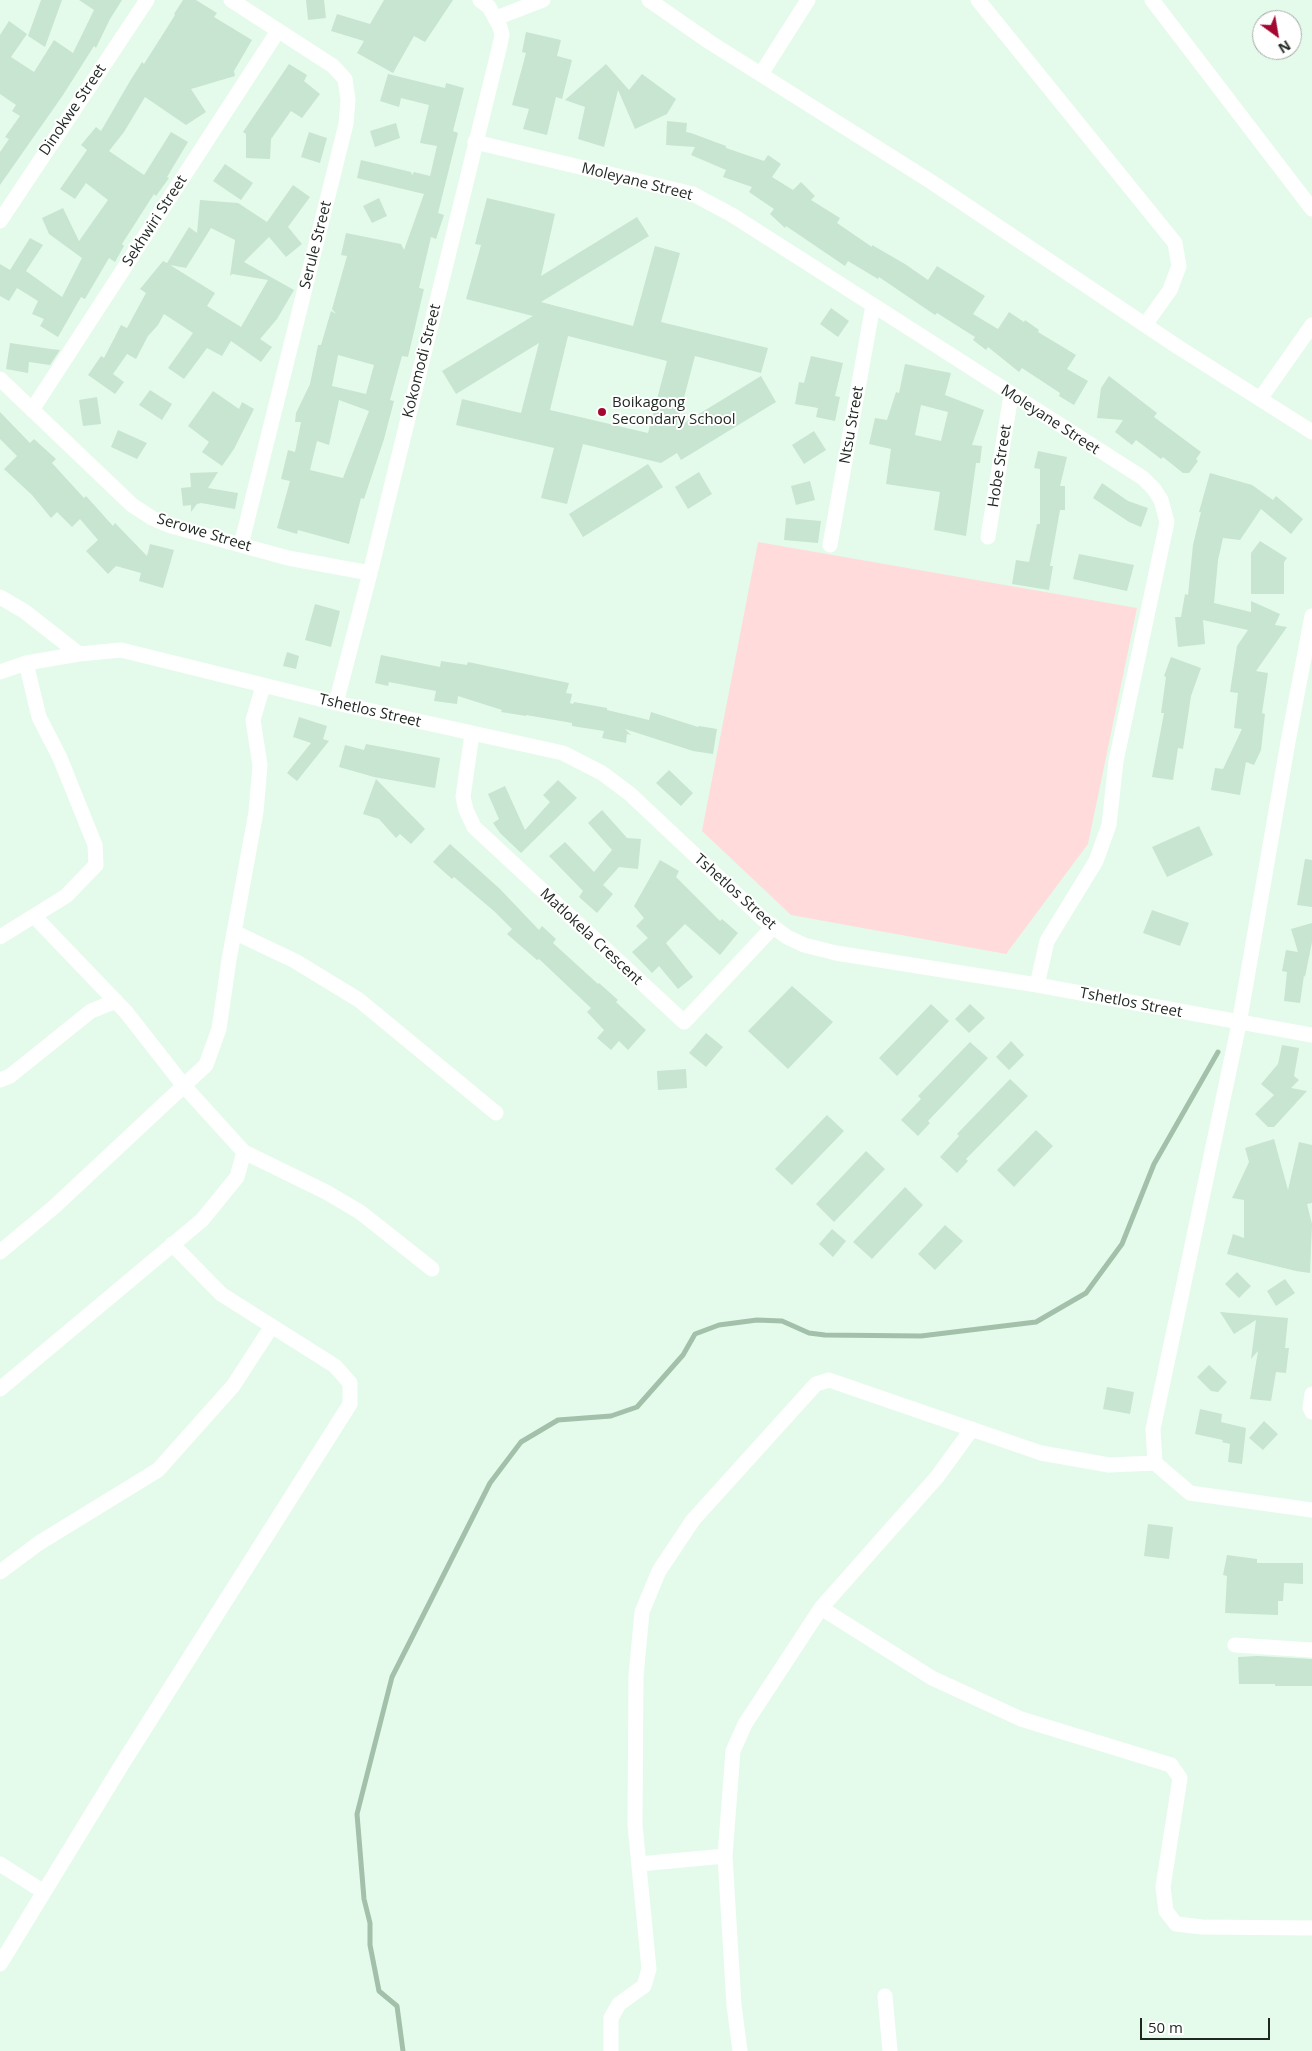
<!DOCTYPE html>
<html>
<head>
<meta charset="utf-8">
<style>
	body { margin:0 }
	#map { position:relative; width:1312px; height:2051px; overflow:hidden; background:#e4fbeb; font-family:"Open Sans",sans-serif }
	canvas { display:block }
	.north { position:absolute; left:1252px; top:10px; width:50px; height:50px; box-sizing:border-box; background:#fff; border:1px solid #a5a9a6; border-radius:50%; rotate:148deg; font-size:14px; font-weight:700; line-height:20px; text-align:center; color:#1f2721 }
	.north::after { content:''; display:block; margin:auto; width:18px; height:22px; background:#a4072f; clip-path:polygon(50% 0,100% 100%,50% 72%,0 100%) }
	.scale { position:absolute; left:1140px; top:2018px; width:130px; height:22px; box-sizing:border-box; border:2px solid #1f2721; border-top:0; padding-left:6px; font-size:15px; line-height:18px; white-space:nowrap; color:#1f2721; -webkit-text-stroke:4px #fff; paint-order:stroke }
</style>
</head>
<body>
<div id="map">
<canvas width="1312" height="2051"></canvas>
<div class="north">N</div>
<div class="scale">50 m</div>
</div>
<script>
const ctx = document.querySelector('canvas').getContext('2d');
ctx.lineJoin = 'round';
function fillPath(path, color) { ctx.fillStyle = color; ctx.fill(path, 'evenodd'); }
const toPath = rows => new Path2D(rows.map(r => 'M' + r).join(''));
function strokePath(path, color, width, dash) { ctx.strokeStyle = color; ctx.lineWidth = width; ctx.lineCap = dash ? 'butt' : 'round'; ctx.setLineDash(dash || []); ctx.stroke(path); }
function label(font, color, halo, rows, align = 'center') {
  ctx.font = font + ' "Open Sans",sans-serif'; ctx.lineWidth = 4; ctx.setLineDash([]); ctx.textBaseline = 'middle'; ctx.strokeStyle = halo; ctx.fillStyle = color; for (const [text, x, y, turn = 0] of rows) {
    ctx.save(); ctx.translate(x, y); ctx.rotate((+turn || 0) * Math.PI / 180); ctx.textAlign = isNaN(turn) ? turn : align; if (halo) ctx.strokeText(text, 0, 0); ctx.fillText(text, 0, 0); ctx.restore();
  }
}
fillPath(toPath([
	[758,542,1137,608,1088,844,1006,954,791,915,702,831]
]), '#ffdbdb');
strokePath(toPath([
	[403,2051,397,2006,379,1991,370,1945,370,1923,364,1899,357,1814,392,1677,490,1483,521,1442,558,1420,611,1416,637,1407,683,1355,695,1334,719,1325,757,1320,782,1321,809,1333,825,1335,921,1336,1036,1322,1086,1293,1122,1244,1154,1164,1218,1052]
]), '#a3c0ab', 5);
fillPath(toPath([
	[41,0,62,0,45,47,28,36],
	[79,0,122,0,110,19,96,48,94,46,63,95,0,185,0,152,9,139,5,137,20,116,12,111,16,105,0,94,0,35,9,21,27,34,11,57,34,72,54,40,73,53,94,10],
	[183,0,196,0,217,13,214,17,252,40,234,71,235,76,191,89,206,112,186,125,145,97,124,132,109,151,144,175,171,132,188,142,167,177,169,178,156,196,154,194,122,244,124,246,115,262,109,258,85,299,81,297,58,337,40,326,44,319,32,314,38,301,17,288,9,301,0,296,0,264,10,270,30,238,43,245,26,271,62,297,82,258,49,234,42,218,63,208,79,241,108,200,86,183,75,199,60,189,87,150,81,145,96,127,101,131,130,81,142,62,144,64,175,15,174,14],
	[306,0,324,0,326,18,308,20],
	[384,0,453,0,425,42,414,36,393,73,357,53,364,41,331,31,337,14,370,24],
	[526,32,561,40,557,56,572,60,562,99,556,97,547,135,523,129,529,109,512,105,526,53,522,52],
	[289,64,307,75,304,81,320,94,302,118,291,111,271,139,270,159,246,158,246,134,243,132],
	[606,64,629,90,642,74,676,99,667,114,635,129,618,90,604,147,578,139,585,107,565,100],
	[388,74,445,88,446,83,464,88,453,131,458,133,438,213,444,215,436,239,431,237,419,288,424,289,408,357,402,356,390,400,394,401,384,439,364,499,361,498,349,544,298,530,297,534,277,528,290,481,281,479,288,450,295,452,301,422,295,422,296,413,310,384,318,345,321,345,331,311,336,314,332,309,347,256,341,255,346,233,401,244,404,250,424,194,357,178,361,160,411,172,412,175,414,172,430,176,437,146,420,143,429,105,401,98,399,107,380,101],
	[338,355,374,365,366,394,332,386],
	[339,400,369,411,343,478,310,470,317,441,329,445],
	[667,121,687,123,686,132,691,133,726,146,726,148,764,161,768,155,781,164,772,177,793,190,801,182,815,196,811,200,840,218,837,223,872,247,872,245,905,264,928,280,937,266,985,296,973,314,998,329,1009,312,1024,322,1025,320,1039,330,1038,332,1076,355,1067,369,1088,381,1074,405,1059,396,1060,393,1022,368,1019,372,988,347,986,350,973,340,975,337,937,313,935,315,879,277,878,279,848,261,845,266,786,226,785,228,770,214,774,209,749,192,752,187,723,177,726,170,691,155,695,147,666,145],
	[396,123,400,138,375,147,370,131],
	[309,132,327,138,320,163,301,157],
	[225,164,253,183,241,200,213,181],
	[293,185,310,197,288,227,302,244,286,257,269,237,244,262,294,290,277,319,260,339,272,347,261,362,231,341,222,356,207,348,184,379,168,368,193,333,164,314,158,325,148,336,136,359,127,354,113,374,124,382,115,394,88,375,101,356,104,358,121,325,127,328,146,293,140,289,163,261,167,263,189,227,197,233,200,200,238,203,267,222],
	[211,228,235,240,230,276,232,274,268,280,241,327,207,306,215,293,170,265,186,268],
	[379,198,387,216,372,223,363,206],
	[487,198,555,214,541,276,637,217,649,236,541,302,633,326,655,246,680,253,661,322,768,348,761,373,695,356,676,428,761,376,776,402,681,460,677,453,661,463,583,444,567,504,541,498,554,448,456,425,462,399,521,413,539,343,456,394,442,371,533,316,466,299,481,245,475,244],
	[568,336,667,361,648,433,550,410],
	[831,308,849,321,838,337,820,324],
	[10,343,51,349,60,350,50,365,29,362,28,373,6,369],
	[811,356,843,363,835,396,840,397,835,421,816,417,818,408,795,404,799,382,804,383],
	[905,364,951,373,945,395,984,410,972,445,982,446,980,463,976,463,966,536,934,530,940,492,886,484,891,449,869,444,875,418,887,420,896,392,899,393],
	[921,405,948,412,941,441,915,435],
	[1109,376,1157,413,1154,417,1201,452,1196,459,1198,461,1189,473,1183,473,1163,457,1161,459,1136,440,1132,445,1115,432,1123,420,1097,418,1101,388],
	[150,390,172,404,162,420,139,405],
	[213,391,239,409,242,402,254,409,234,449,222,466,202,452,209,442,188,426],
	[97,397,101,424,83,426,79,400],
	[0,412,30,443,34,439,56,459,52,463,84,498,86,496,113,526,115,523,147,556,150,544,174,550,163,588,139,581,141,573,116,566,108,574,86,551,98,540,80,519,72,527,57,512,51,518,32,495,4,469,17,456,0,439],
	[118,430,147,443,137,459,111,447],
	[814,431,826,450,804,464,792,445],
	[1038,451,1067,457,1060,486,1065,486,1065,510,1060,510,1050,566,1053,566,1049,590,1012,584,1016,560,1029,562,1037,524,1040,524,1040,469,1034,468],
	[648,464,663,487,583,537,569,514],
	[218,472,208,488,238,493,235,509,201,503,197,504,191,512,191,505,183,506,181,488,191,487,190,473],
	[699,472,712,494,688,509,675,487],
	[1210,473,1252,485,1273,500,1276,496,1303,519,1291,534,1261,509,1240,540,1223,538,1218,560,1214,603,1251,612,1251,601,1280,614,1275,625,1287,627,1256,671,1268,673,1262,713,1265,714,1261,750,1254,765,1246,762,1240,795,1211,790,1215,768,1223,769,1242,729,1234,728,1238,693,1230,692,1237,646,1248,630,1203,620,1205,644,1178,647,1175,617,1181,617,1185,594,1188,595,1193,545,1201,512,1199,512],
	[810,481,815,500,796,505,791,486],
	[1102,483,1128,501,1148,508,1141,527,1129,522,1093,498],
	[786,518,821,521,818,543,784,540],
	[1260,541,1287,558,1284,562,1284,594,1251,594,1251,553],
	[1079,554,1134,565,1127,591,1073,579],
	[315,604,340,611,331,647,305,640],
	[287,652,299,656,296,669,283,666],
	[381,655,440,667,441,661,467,665,468,662,569,683,566,693,572,694,570,703,573,704,574,702,607,708,607,710,649,720,651,712,698,727,699,726,717,729,713,754,693,751,625,729,631,735,627,734,626,743,602,738,604,731,572,726,572,723,526,715,526,716,501,712,502,710,458,696,457,704,434,701,436,691,389,682,388,686,375,683],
	[1171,657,1201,668,1191,696,1183,749,1178,748,1173,780,1152,777,1164,713,1161,713,1166,677,1164,676],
	[299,717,327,726,323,739,329,741,297,781,287,773,311,743,293,737],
	[366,744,440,758,435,788,374,777,339,767,345,745,364,750],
	[669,770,693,793,681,806,656,783],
	[376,779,425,829,411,844,400,834,396,838,379,819,363,814],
	[558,780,577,798,521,853,500,833,493,823,499,819,488,794,505,786,525,830,550,802,543,795],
	[602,810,627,838,641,839,638,869,619,867,603,885,613,894,597,913,579,897,583,891,549,856,565,842,594,872,612,850,588,823],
	[1199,826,1213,855,1167,877,1152,847],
	[450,844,500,889,539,930,542,926,556,939,553,943,598,984,599,983,618,1000,616,1002,646,1030,628,1050,619,1041,611,1050,597,1038,604,1030,587,1012,591,1008,539,959,537,960,507,934,512,929,495,912,454,877,452,879,433,862],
	[1305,859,1312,860,1312,907,1297,905],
	[660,860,679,871,676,877,720,921,722,919,738,933,720,955,685,924,666,943,693,977,678,989,659,966,652,973,632,952,648,938,636,926,644,918,634,906],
	[1152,910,1189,923,1180,946,1143,933],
	[1312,923,1312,942,1305,977,1304,975,1300,1003,1284,1001,1287,972,1282,971,1286,950,1298,952,1291,929],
	[792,986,833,1022,788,1069,748,1031],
	[931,1004,949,1021,897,1076,879,1058],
	[970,1004,985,1018,969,1033,955,1019],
	[706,1033,723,1047,706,1067,689,1053],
	[1011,1041,1024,1055,1009,1070,996,1057],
	[970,1042,988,1058,928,1121,930,1123,918,1136,901,1120,921,1099,918,1096],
	[1282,1045,1299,1048,1294,1076,1299,1080,1291,1088,1307,1091,1274,1127,1268,1127,1255,1114,1274,1095,1261,1084,1278,1064],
	[686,1069,687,1088,658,1090,657,1071],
	[1010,1079,1028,1096,966,1159,968,1161,957,1173,940,1157,959,1136,957,1134],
	[827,1115,844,1131,792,1185,775,1169],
	[1036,1130,1053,1146,1014,1187,997,1170],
	[1274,1139,1288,1190,1299,1142,1312,1145,1312,1203,1307,1204,1312,1224,1310,1273,1296,1271,1227,1254,1233,1234,1244,1238,1244,1200,1232,1198,1249,1162,1245,1148],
	[866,1151,885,1169,834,1222,816,1204],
	[905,1187,923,1205,872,1259,853,1242],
	[945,1225,963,1241,935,1270,918,1254],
	[832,1229,846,1241,833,1257,819,1244],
	[1237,1272,1251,1286,1239,1298,1225,1284],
	[1285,1279,1295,1293,1276,1306,1267,1291],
	[1220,1312,1288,1318,1285,1348,1289,1348,1286,1373,1276,1372,1271,1401,1250,1399,1258,1351,1251,1359,1256,1320,1234,1334],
	[1209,1365,1227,1382,1218,1392,1211,1391,1197,1377],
	[1107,1387,1134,1392,1130,1414,1103,1409],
	[1200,1409,1222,1414,1221,1422,1246,1428,1242,1464,1228,1462,1230,1444,1222,1442,1223,1440,1195,1434],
	[1264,1421,1278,1434,1263,1450,1249,1438],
	[1148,1524,1173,1527,1169,1559,1144,1556],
	[1227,1555,1257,1559,1257,1563,1303,1563,1303,1584,1284,1583,1283,1601,1278,1601,1278,1615,1225,1613,1227,1576,1223,1575],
	[1258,1656,1312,1659,1312,1686,1275,1686,1275,1684,1239,1684,1238,1657]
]), '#c7e5d0');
strokePath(toPath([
	[231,0,333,66,345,79,348,100,346,124,241,545],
	[649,0,711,43,930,181,1178,347,1312,432],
	[978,0,1175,243,1179,266,1170,290,1145,325],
	[1152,0,1312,209],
	[496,18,543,0],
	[761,74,808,0],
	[475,142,693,194,732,215,873,305,1143,478,1154,489,1161,500,1167,522,1116,761,1109,825,1096,861,1047,941,1037,985],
	[0,221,147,0],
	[0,379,132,505,152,518,168,525,288,558,370,573],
	[1260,399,1312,325],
	[32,410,278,31],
	[988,537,1011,395],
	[830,545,873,305],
	[0,597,24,611,79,654],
	[0,672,26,663,79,654,121,650,336,703,563,753,602,773,630,794,764,920,787,937,804,945,836,953,1037,985,1312,1035],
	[336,703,370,573,499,49,502,35,500,27,489,7,480,0],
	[472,734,463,797,466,810,474,827,684,1022,773,927],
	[234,932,295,961,359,1000,496,1113],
	[0,937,66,896,96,865,95,845,60,758,39,717,26,663],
	[0,1080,10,1076,91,1011,116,1001],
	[244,1152,326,1192,360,1212,432,1269],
	[0,1252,54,1207,206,1065,219,1029,229,960,256,812,260,765,253,720,263,686],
	[0,1389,202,1220,237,1177,244,1152,184,1086,126,1012,34,916],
	[1312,1394,1310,1408,1312,1412],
	[1155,1463,1153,1429,1239,1024,1288,742,1312,616],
	[0,1572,39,1543,158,1470,233,1386,272,1326],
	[821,1608,932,1678,1021,1719,1171,1765,1180,1778,1163,1887,1166,1911,1176,1924,1202,1927,1312,1928],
	[1235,1645,1312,1650],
	[0,1864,44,1892],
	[639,1864,725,1856],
	[0,1964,121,1766,350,1404,350,1383,335,1366,221,1294,172,1244],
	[885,1996,890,2051],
	[611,2051,611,2018,619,2004,644,1986,649,1969,635,1825,636,1676,642,1612,659,1571,693,1520,816,1384,829,1380,1041,1453,1109,1465,1155,1463,1190,1493,1312,1510],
	[740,2051,734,2005,725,1856,733,1751,745,1724,821,1608,937,1477,972,1429]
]), '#fff', 15);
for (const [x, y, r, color] of [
	[602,412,5,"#a4072f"]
]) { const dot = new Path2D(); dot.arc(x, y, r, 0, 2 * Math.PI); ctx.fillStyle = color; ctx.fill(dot); strokePath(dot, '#fff', 2); }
label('15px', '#1f2721', '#fff', [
	["Dinokwe Street",73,110,-56],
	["Moleyane Street",637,182,14],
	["Sekhwiri Street",155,221,-57],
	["Serule Street",316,245,-76],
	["Kokomodi Street",422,361,-76],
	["Moleyane Street",1050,420,33],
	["Ntsu Street",852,425,-80],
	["Hobe Street",1000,466,-81],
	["Serowe Street",204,533,17],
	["Tshetlos Street",370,711,13],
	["Tshetlos Street",735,892,42],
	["Matlokela Crescent",591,937,43],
	["Tshetlos Street",1131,1003,11]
]);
label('15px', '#1f2721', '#fff', [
	["Boikagong",612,403],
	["Secondary School",612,420]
], 'left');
</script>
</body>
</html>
